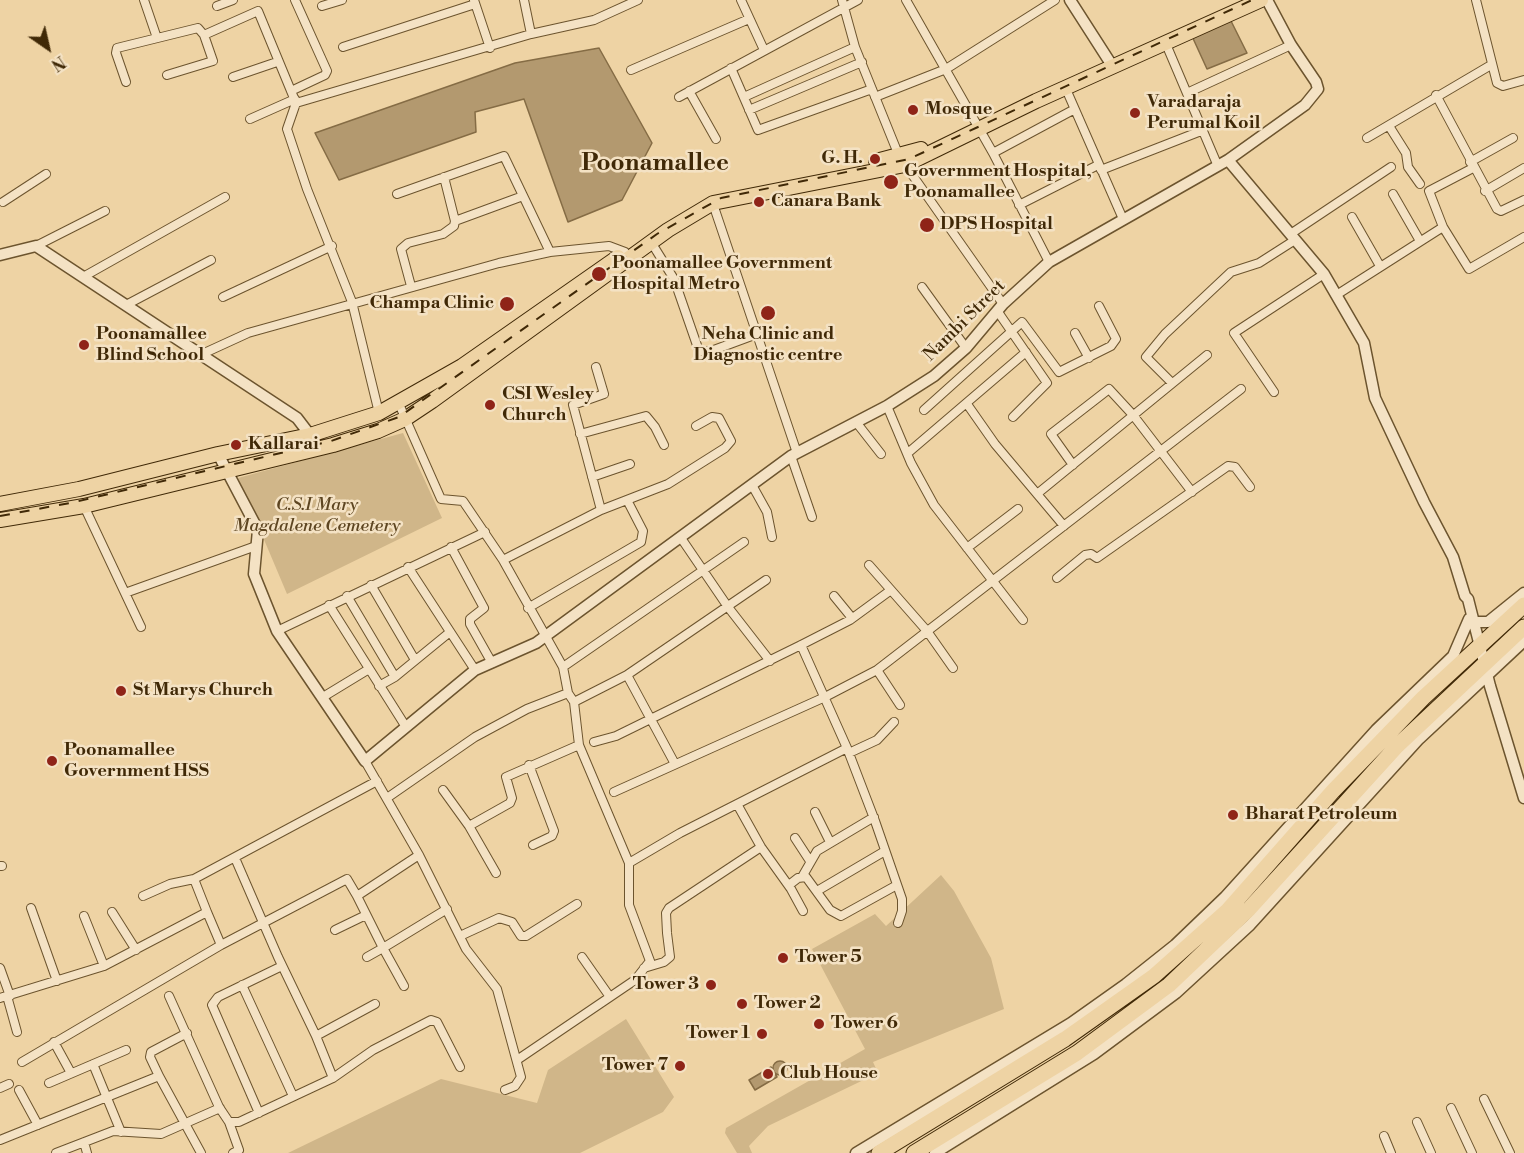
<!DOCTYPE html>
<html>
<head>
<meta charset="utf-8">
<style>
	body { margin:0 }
	#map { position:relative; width:1524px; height:1153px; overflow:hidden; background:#eed3a4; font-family:"Libre Bodoni",serif }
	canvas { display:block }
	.north { position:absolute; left:18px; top:18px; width:60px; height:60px; -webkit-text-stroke:4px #f4e2c4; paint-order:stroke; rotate:146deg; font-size:16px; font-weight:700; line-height:24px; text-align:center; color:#402907 }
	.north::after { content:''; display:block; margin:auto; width:21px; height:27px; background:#402907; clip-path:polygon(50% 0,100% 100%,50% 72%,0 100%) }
</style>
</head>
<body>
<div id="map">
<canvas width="1524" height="1153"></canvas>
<div class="north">N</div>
</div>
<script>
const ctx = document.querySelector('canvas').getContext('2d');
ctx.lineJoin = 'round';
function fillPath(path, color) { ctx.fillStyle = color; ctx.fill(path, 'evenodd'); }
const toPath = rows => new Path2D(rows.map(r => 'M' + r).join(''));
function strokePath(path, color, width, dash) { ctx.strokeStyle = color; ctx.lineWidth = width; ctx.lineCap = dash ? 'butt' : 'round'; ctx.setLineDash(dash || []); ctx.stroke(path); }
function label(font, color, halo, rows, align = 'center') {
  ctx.font = font + ' "Libre Bodoni",serif'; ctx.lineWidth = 5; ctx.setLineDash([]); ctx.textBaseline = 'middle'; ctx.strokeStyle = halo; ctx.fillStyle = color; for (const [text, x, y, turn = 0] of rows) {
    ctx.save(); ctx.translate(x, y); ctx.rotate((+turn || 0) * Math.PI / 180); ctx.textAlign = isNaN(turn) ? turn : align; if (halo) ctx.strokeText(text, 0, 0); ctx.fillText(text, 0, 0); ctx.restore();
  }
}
fillPath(toPath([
	[403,433,442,518,287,594,238,478],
	[941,875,954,891,991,958,1004,1009,873,1062,878,1073,768,1126,749,1146,752,1153,737,1153,725,1133,726,1128,865,1049,812,949,875,914,886,926],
	[626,1019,674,1097,663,1112,580,1153,288,1153,441,1079,537,1103,548,1070]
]), '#d0b689');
const water = toPath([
	[1229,17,1247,53,1207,69,1191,34,1229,17],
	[599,48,652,143,622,200,568,222,524,99,475,112,476,132,339,180,315,133,515,63,599,48],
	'773 1068a7 7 0 1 1 14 0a7 7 0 1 1-14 0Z',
	[771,1067,777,1077,755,1090,749,1080,771,1067]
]);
fillPath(water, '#b3996f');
strokePath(water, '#856c45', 1.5);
const minor = toPath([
	[144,0,157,38],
	[474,0,490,48],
	[524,0,531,34],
	[741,0,764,50],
	[842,0,855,47,899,156,1003,304],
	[906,0,993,153,1049,262],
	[1476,0,1497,83,1503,86,1524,80],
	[217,6,233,0],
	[322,6,342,0],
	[1166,44,1217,164],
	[343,47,475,4],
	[731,68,758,130,872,89],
	[631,70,749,19],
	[167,75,213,61,204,35],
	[233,77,277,62],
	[126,82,116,53,117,48,198,28,204,35,258,11,296,103],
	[1066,89,1123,219],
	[291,91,325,75,327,71,295,0],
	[689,91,716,139],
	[1187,93,1291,45],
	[1436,95,1497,209,1501,211,1524,200],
	[679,97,858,0],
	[744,97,855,47],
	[875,97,946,69,1055,0],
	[749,110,862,62],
	[250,119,295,99],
	[1389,126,1406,153,1408,167,1420,184],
	[1367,138,1491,65],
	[993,153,1073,110],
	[1470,162,1513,138],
	[1101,170,1201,131],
	[1485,191,1524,168],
	[397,194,504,156,550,252],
	[1393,194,1420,241],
	[712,201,797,453],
	[3,202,46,174],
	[1019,205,1098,165],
	[1352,217,1380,266],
	[455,221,523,196],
	[1443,227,1429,191,1473,168],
	[1292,233,1391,167],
	[651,242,674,279,699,351,711,351,757,334],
	[36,246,105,211],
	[83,277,225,197],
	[411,286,401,249,408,243,443,234,454,226,455,221,444,177],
	[922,287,966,348],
	[1338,294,1443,227,1469,269,1524,237],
	[223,297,332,246],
	[126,305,211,260],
	[998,312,1047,383,1013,417],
	[1075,333,1089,358],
	[200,355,248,333,499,263,550,252,609,246,625,252,631,259],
	[596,367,604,394,573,405,601,510],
	[1172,383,1146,357,1165,334,1231,272,1259,263,1295,240],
	[1274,392,1234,333,1324,274],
	[399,404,441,499,463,501,503,560,563,667,568,693,574,702,579,745,629,863,629,905,650,961,635,980,517,1060],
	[967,404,995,444,1064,526],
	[887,406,911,463,934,505,1023,620],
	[924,410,1022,322,1059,372,1111,346,1116,339,1099,306],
	[379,413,352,302,307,189,287,129,296,103,531,34,594,20,638,0],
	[856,422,881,454],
	[580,434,646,416,655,427,664,445],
	[909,452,1026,352],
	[791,456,812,517],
	[1073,465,1051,434,1109,389,1133,415,1192,492],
	[592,477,630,464],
	[752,485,767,512,772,537],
	[1037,494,1207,355],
	[84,506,141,627],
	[681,538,728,607,770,661],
	[451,547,484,608,470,619,470,624,492,663],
	[967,548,1018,509],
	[503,560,601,510,668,484,725,448,731,441,719,418,712,417,696,426],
	[869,565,927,631,953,668],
	[408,567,475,670],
	[1057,578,1085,555,1091,554,1097,558,1228,466,1235,467,1250,487],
	[371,585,415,660],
	[125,593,256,546],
	[347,596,395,677],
	[834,596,852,618],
	[329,605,406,727],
	[528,608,641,542,643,531,627,500],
	[277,631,485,532],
	[801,645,847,748,875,821,902,899,902,911,898,923],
	[563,667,744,542],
	[877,670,900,705],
	[627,675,675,764],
	[379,686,395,677,450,632],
	[323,697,369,669],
	[574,702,627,675,766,580],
	[594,742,616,736,801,645,850,620,891,590],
	[849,753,877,740,894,722],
	[365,761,419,855,466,949,497,989,521,1077,515,1086,505,1090],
	[529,765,554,831,552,836,533,845],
	[443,790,469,826],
	[614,792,825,697,877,670,1241,389],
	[387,798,475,737,527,709,568,693],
	[737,804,761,847,791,889,803,911],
	[815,812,830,842],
	[795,838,810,861],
	[235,858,278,957,316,1036,375,1004],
	[629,863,680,833,847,748],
	[0,866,2,866],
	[496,873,469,826,510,803,512,798,506,777,579,745],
	[802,877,817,851,874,817],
	[789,885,798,878,806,877,830,910,841,916,897,885],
	[817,891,885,851],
	[143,896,170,884,194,879],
	[357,896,383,948,447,909],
	[31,908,57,981],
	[112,912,136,950],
	[207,912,221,945],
	[84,916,104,966],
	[335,930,366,915],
	[460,936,499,918,512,922,521,936,526,936,577,904],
	[367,957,383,948,404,986],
	[582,957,610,997],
	[0,968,10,996],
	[644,968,664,962,670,957,667,933,666,913,669,908,761,847],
	[242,985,293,1096],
	[7,996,17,1032],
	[169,996,219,1107,229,1122,239,1122,333,1078,373,1050,431,1020,437,1022,460,1067],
	[0,998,104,966,207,912,194,879,377,781],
	[316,1036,333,1078],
	[54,1042,71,1073],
	[22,1062,221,945,347,879,357,896,419,855],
	[93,1064,121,1132],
	[159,1076,150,1057,151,1052,187,1033],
	[49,1083,126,1050],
	[0,1088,9,1084],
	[19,1090,38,1125],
	[1484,1099,1510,1153],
	[1451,1108,1472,1153],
	[259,1113,212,1005,218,997,282,966],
	[229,1122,239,1150,233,1153],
	[1417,1122,1431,1153],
	[1384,1136,1391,1153],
	[0,1140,159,1076,201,1153],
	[84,1142,87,1153],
	[56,1153,113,1131,161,1134,220,1108]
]);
const tertiary = toPath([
	[1070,0,1113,67],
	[1228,160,1324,274,1364,343,1375,398,1424,502,1453,557,1465,596,1468,599,1490,686,1524,798],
	[0,255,36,246,297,418,310,435],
	[218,454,258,530,254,574,277,631,365,761,475,670,536,643,791,456,887,406,934,376,966,348,1003,304,1049,262,1228,160,1305,105,1318,89,1316,82,1291,45,1267,0],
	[1474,622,1488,622,1524,593],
	[856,1153,1071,1023,1126,984,1175,945,1225,897,1376,730,1453,656,1469,619],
	[935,1153,1094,1054,1176,993,1250,925,1419,739,1524,641]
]);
const primary = toPath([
	[876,161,921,149],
	[0,504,79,489,218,454,310,435,379,413,462,366,618,257],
	[0,520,84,506,333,445,378,431,405,419,432,401,668,230,713,203,905,165,1036,101,1261,0]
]);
const trunk = toPath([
	[879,1153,1065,1039,1154,976,1228,910,1333,791,1423,698,1524,605],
	[914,1153,1077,1053,1169,985,1249,909,1397,746,1524,627]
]);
strokePath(minor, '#6c542e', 10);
strokePath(tertiary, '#6c542e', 13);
strokePath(primary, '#402907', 16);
strokePath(trunk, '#402907', 17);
strokePath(minor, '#f4e2c4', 8);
strokePath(tertiary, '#f4e2c4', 10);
strokePath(primary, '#eed3a4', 14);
strokePath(trunk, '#eed3a4', 15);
strokePath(toPath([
	[0,516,75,502,331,441,399,417,657,234,721,198,909,159,1252,0]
]), '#402907', 2, [10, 10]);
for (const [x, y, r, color] of [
	[913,110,6,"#8f2418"],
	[1135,113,6,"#8f2418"],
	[875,159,6,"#8f2418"],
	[891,182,8,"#8f2418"],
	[759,202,6,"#8f2418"],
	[927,225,8,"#8f2418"],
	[599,274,8,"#8f2418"],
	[507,304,8,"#8f2418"],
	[768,313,8,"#8f2418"],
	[84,345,6,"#8f2418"],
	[490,405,6,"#8f2418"],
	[236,445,6,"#8f2418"],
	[121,691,6,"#8f2418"],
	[52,761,6,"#8f2418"],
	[1233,815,6,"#8f2418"],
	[783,958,6,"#8f2418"],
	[711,985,6,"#8f2418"],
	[742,1004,6,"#8f2418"],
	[819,1024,6,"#8f2418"],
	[762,1034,6,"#8f2418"],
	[680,1066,6,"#8f2418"],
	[768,1074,6,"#8f2418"]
]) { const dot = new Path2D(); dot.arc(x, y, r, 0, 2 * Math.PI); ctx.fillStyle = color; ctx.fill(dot); strokePath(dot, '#f4e2c4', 2); }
label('bold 18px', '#402907', '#f4e2c4', [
	["Varadaraja",1147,103],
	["Perumal Koil",1147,124],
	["Mosque",925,110],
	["G. H.",863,159,"right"],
	["Government Hospital,",904,172],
	["Poonamallee",904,193],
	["Canara Bank",771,202],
	["DPS Hospital",940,225],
	["Poonamallee Government",612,264],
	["Hospital Metro",612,285],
	["Champa Clinic",494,304,"right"],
	["Poonamallee",96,335],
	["Blind School",96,356],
	["Neha Clinic and",768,335,"center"],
	["Diagnostic centre",768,356,"center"],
	["CSI Wesley",502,395],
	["Church",502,416],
	["Kallarai",248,445],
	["St Marys Church",133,691],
	["Poonamallee",64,751],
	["Government HSS",64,772],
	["Bharat Petroleum",1245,815],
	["Tower 5",795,958],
	["Tower 3",699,985,"right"],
	["Tower 2",754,1004],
	["Tower 6",831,1024],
	["Tower 1",750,1034,"right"],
	["Tower 7",668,1066,"right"],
	["Club House",780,1074]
], 'left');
label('18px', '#402907', '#f4e2c4', [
	["Nambi Street",965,321,-45]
]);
label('italic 18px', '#5d4521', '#f4e2c4', [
	["C.S.I Mary",317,506],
	["Magdalene Cemetery",317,527]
]);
label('bold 24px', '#402907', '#f4e2c4', [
	["Poonamallee",655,164]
]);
</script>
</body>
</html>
